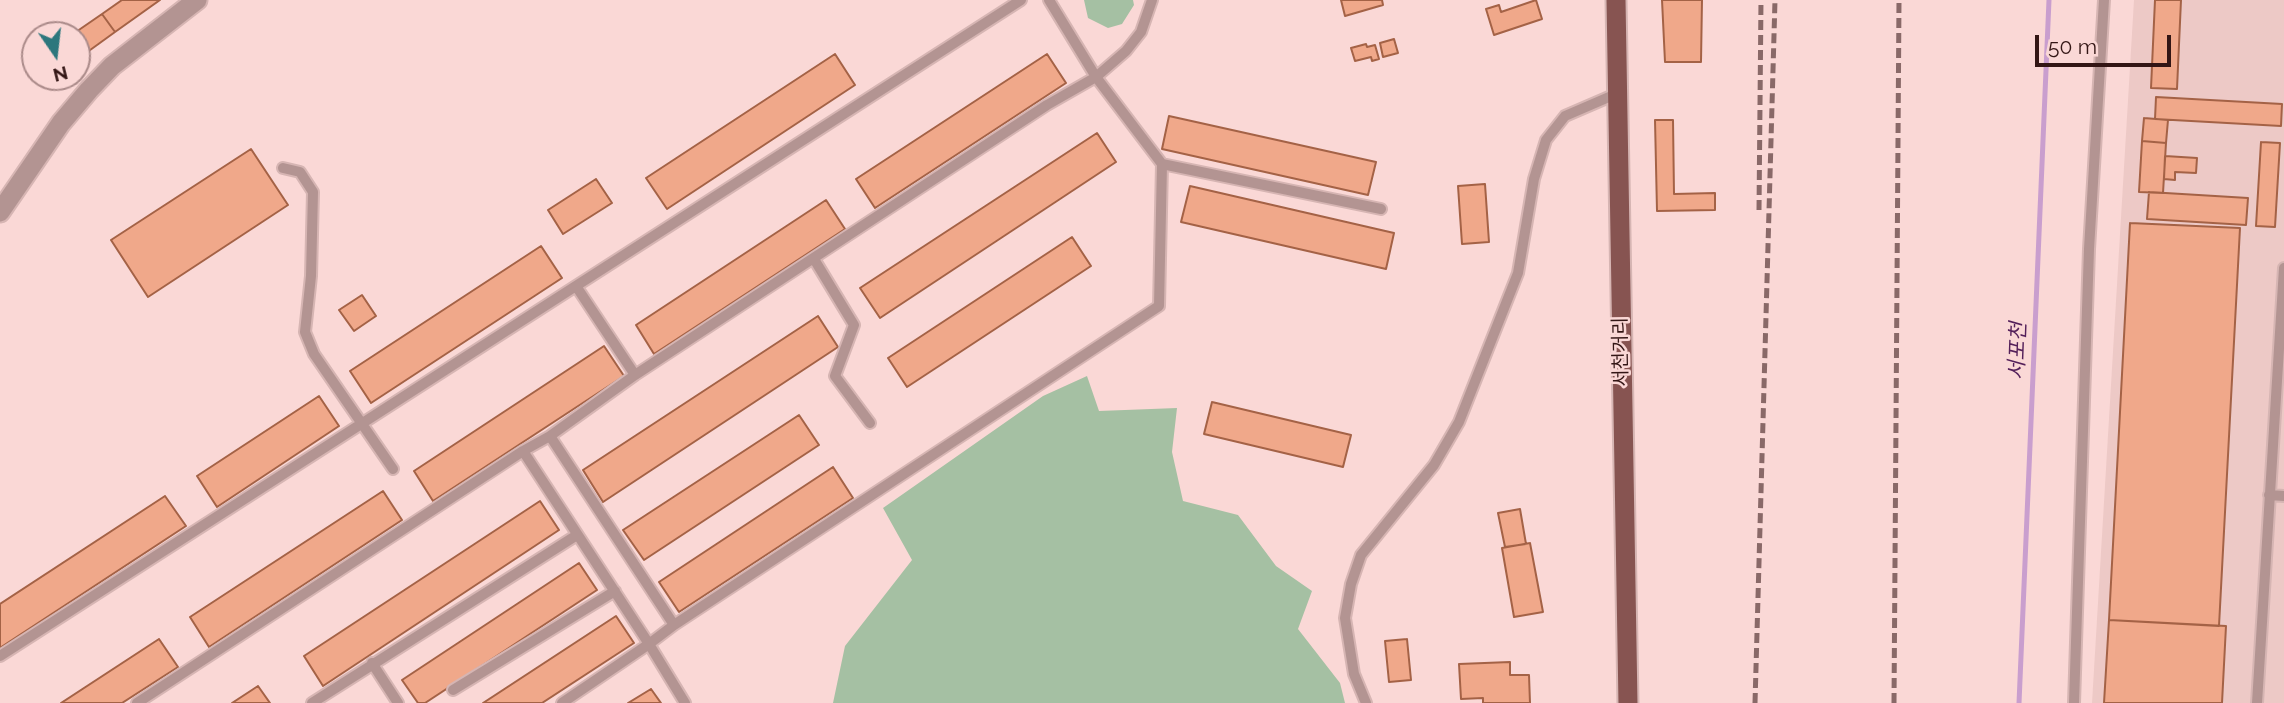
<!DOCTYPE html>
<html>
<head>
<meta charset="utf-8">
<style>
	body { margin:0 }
	#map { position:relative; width:2284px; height:703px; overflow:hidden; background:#fad8d6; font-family:Raleway,sans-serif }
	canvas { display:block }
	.north { position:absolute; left:21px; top:21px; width:70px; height:70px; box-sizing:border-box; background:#fad8d6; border:2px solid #aa8a89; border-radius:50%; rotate:166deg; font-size:19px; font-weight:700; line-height:28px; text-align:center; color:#331615 }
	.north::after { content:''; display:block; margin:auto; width:24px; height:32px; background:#2d777d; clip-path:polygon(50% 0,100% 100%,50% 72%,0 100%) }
	.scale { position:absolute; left:2035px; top:35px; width:136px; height:32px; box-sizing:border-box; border:4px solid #331615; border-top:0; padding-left:9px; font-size:21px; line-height:24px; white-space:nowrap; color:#331615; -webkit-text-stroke:5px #fad8d6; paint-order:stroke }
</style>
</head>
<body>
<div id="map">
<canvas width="2284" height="703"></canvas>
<div class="north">N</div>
<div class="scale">50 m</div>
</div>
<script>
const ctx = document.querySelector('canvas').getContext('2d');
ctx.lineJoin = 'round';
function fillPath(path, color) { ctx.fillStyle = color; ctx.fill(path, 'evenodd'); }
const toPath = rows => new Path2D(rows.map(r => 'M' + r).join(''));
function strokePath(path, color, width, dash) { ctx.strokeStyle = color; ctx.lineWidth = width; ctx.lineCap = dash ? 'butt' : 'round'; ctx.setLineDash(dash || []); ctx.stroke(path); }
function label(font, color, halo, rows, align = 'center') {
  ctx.font = font + ' Raleway,"Noto Sans KR",sans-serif'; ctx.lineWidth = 5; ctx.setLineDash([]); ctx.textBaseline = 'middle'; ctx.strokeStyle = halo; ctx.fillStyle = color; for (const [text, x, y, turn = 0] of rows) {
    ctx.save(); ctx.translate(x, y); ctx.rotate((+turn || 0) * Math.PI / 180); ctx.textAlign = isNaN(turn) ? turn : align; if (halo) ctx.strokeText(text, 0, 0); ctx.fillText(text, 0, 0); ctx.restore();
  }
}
fillPath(toPath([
	[2134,0,2284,0,2284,703,2092,703]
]), '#edc9c6');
fillPath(toPath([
	[1084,0,1133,0,1134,5,1122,24,1108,28,1088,18],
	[1087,376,1099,411,1177,408,1172,452,1183,501,1238,515,1276,566,1312,591,1298,629,1340,683,1345,703,833,703,845,646,912,560,883,508,1043,396]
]), '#a5c0a3');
strokePath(toPath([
	[2019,703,2049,0]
]), '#c99ece', 5);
const building = toPath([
	[122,0,160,0,115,32,102,14,122,0],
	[1341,0,1382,0,1383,5,1345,16,1341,0],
	[1536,0,1542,19,1494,35,1486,9,1499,5,1501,12,1536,0],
	[1662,0,1702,0,1701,62,1665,62,1662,0],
	[2155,0,2181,0,2177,89,2151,88,2155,0],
	[102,14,115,32,86,53,77,35,73,34,102,14],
	[1394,39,1398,53,1383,57,1380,43,1394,39],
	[1366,44,1367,47,1375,45,1379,59,1372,61,1371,57,1355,61,1351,48,1366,44],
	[835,54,855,85,667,209,646,178,835,54],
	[1047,54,1066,83,875,208,856,179,1047,54],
	[2156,97,2282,104,2281,126,2155,119,2156,97],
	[1169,116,1376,162,1368,195,1162,149,1169,116],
	[2144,118,2168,120,2166,143,2142,141,2144,118],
	[1655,120,1673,120,1674,194,1715,193,1715,210,1657,211,1655,120],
	[1097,133,1116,162,880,318,860,288,1097,133],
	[2142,141,2166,143,2163,193,2139,192,2142,141],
	[2261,142,2280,143,2275,227,2256,226,2261,142],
	[251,149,288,205,148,297,111,240,251,149],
	[2165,156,2197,158,2196,173,2175,172,2175,180,2164,179,2165,156],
	[596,179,612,203,563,234,548,210,596,179],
	[1485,184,1489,242,1462,244,1458,186,1485,184],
	[1190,186,1394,233,1386,269,1181,222,1190,186],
	[2149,192,2248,198,2246,225,2147,219,2149,192],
	[826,200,845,229,654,354,636,325,826,200],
	[2130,223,2240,228,2219,626,2109,620,2130,223],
	[1072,237,1091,266,907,387,888,358,1072,237],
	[541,246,562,278,371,403,350,371,541,246],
	[362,295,376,316,354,331,339,310,362,295],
	[818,316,838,347,603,502,583,470,818,316],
	[604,346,624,376,433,501,414,471,604,346],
	[319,396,339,426,217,507,197,476,319,396],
	[1212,402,1351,435,1343,467,1204,434,1212,402],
	[799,415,819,445,644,560,623,530,799,415],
	[833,467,853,498,679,612,659,582,833,467],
	[383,491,402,520,209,647,190,617,383,491],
	[165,496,186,526,0,648,0,604,165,496],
	[540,501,559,530,323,686,304,656,540,501],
	[1520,509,1526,544,1505,547,1498,513,1520,509],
	[1530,543,1543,612,1514,617,1502,548,1530,543],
	[579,563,597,590,425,703,418,703,402,680,579,563],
	[616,616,634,643,542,703,483,703,616,616],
	[2109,620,2226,626,2222,703,2104,703,2109,620],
	[159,639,178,667,122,703,61,703,159,639],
	[1407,639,1411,680,1389,682,1385,641,1407,639],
	[1510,662,1510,675,1529,675,1530,703,1483,703,1483,698,1461,699,1459,664,1510,662],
	[258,686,270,703,232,703,258,686],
	[651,689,661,703,628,703,651,689]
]);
fillPath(building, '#f0a88a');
strokePath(building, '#a46246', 2);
const service = toPath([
	[1162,164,1381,209],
	[283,168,300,172,313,192,311,276,305,332,314,354,393,469],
	[814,259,854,325,835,376,870,423],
	[576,286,635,375],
	[550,436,635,375,1047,105,1096,77,1049,0],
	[2269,495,2284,496],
	[0,656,1021,0],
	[372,663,398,703],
	[453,690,615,591],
	[137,703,523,451],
	[312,703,577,535],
	[562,703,649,644,523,451,550,436,674,625],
	[685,703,649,644,674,625,1159,306,1162,164,1096,77,1126,51,1141,32,1152,0],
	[1366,703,1354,674,1345,618,1351,584,1361,555,1434,465,1459,422,1518,273,1534,179,1546,140,1565,116,1616,94],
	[2074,703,2089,249,2104,0],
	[2257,703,2284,268]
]);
const tertiary = toPath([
	[0,212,61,123,89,90,112,66,197,0]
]);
const primary = toPath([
	[1616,0,1628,703]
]);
strokePath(service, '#d6b5b3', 14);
strokePath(tertiary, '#d6b5b3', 23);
strokePath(primary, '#d6b5b3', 23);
strokePath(service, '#b39492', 10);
strokePath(tertiary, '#b39492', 19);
strokePath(primary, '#875451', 19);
strokePath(toPath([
	[1759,210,1761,0],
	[1755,703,1775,0],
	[1894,703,1899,0]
]), '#896968', 5, [10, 5]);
label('19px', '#331615', '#fad8d6', [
	["서천거리",1621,352,-91]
]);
label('italic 21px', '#54205a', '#fad8d6', [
	["서포천",2018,351,-88]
]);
</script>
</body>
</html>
